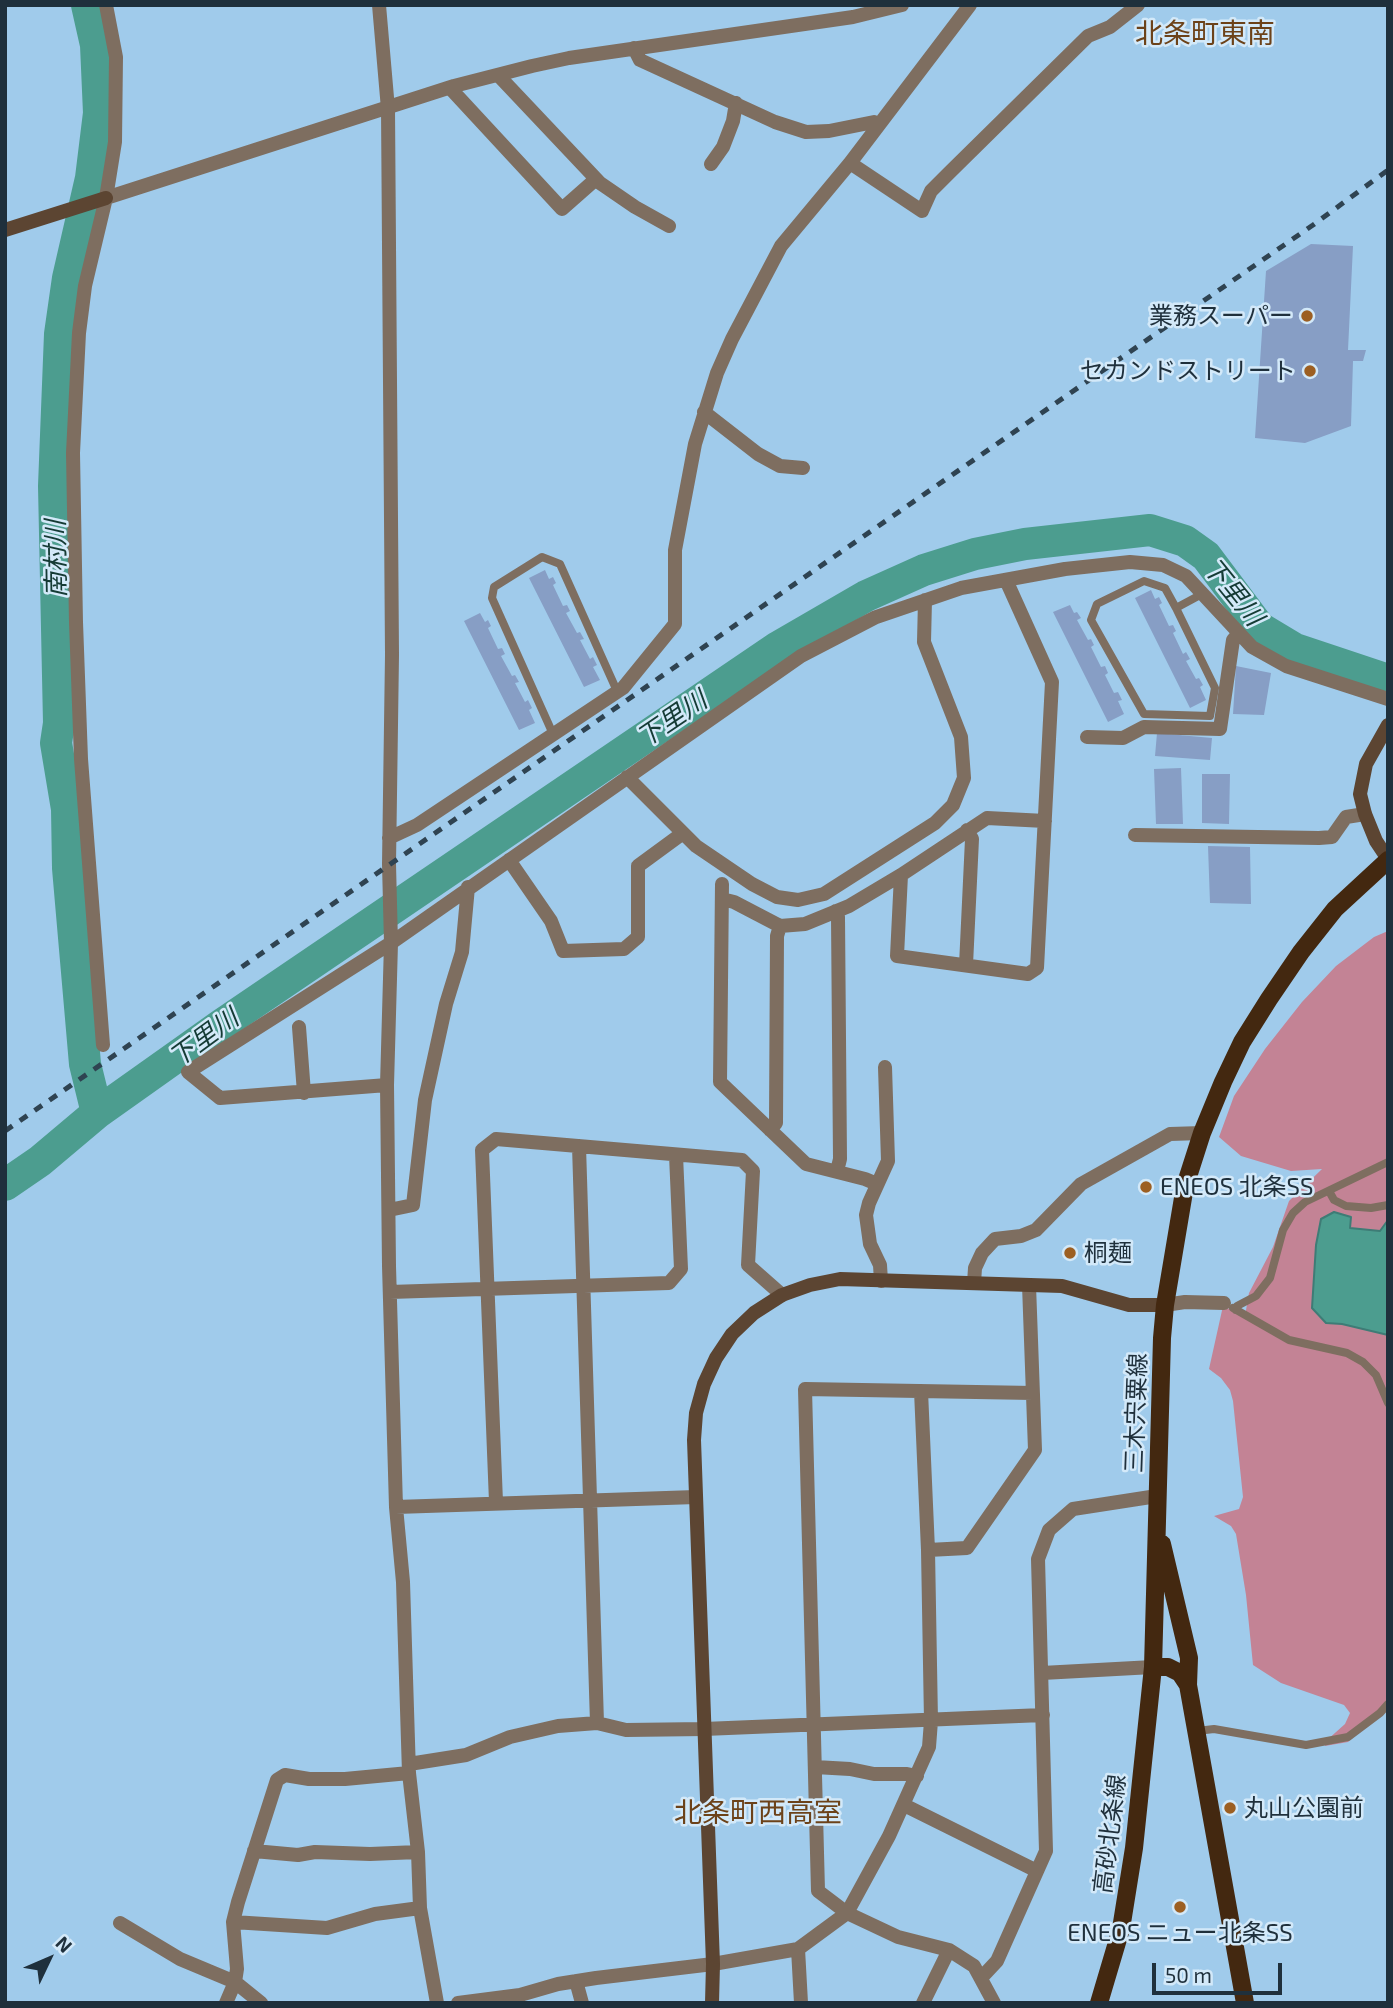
<!DOCTYPE html>
<html>
<head>
<meta charset="utf-8">
<style>
	body { margin:0 }
	#map { position:relative; width:1393px; height:2008px; overflow:hidden; background:#a0cbeb; font-family:"Exo 2",sans-serif }
	canvas { display:block }
	.frame { position:absolute; inset:0; border:7px solid #1f303c; pointer-events:none }
	.north { position:absolute; left:14px; top:1924px; width:70px; height:70px; -webkit-text-stroke:5px #d3e9f9; paint-order:stroke; rotate:46deg; font-size:19px; font-weight:700; line-height:28px; text-align:center; color:#1f303c }
	.north::after { content:''; display:block; margin:auto; width:24px; height:32px; background:#1f303c; clip-path:polygon(50% 0,100% 100%,50% 72%,0 100%) }
	.scale { position:absolute; left:1152px; top:1963px; width:130px; height:32px; box-sizing:border-box; border:4px solid #1f303c; border-top:0; padding-left:9px; font-size:21px; line-height:24px; white-space:nowrap; color:#1f303c; -webkit-text-stroke:5px #d3e9f9; paint-order:stroke }
</style>
</head>
<body>
<div id="map">
<canvas width="1393" height="2008"></canvas>
<div class="frame"></div>
<div class="north">N</div>
<div class="scale">50 m</div>
</div>
<script>
const ctx = document.querySelector('canvas').getContext('2d');
ctx.lineJoin = 'round';
function fillPath(path, color) { ctx.fillStyle = color; ctx.fill(path, 'evenodd'); }
const toPath = rows => new Path2D(rows.map(r => 'M' + r).join(''));
function strokePath(path, color, width, dash) { ctx.strokeStyle = color; ctx.lineWidth = width; ctx.lineCap = dash ? 'butt' : 'round'; ctx.setLineDash(dash || []); ctx.stroke(path); }
function label(font, color, halo, rows, align = 'center') {
  ctx.font = font + ' "Exo 2","Noto Sans JP",sans-serif'; ctx.lineWidth = 5; ctx.setLineDash([]); ctx.textBaseline = 'middle'; ctx.strokeStyle = halo; ctx.fillStyle = color; for (const [text, x, y, turn = 0] of rows) {
    ctx.save(); ctx.translate(x, y); ctx.rotate((+turn || 0) * Math.PI / 180); ctx.textAlign = isNaN(turn) ? turn : align; if (halo) ctx.strokeText(text, 0, 0); ctx.fillText(text, 0, 0); ctx.restore();
  }
}
fillPath(toPath([
	[1388,931,1388,1713,1385,1711,1370,1722,1348,1742,1325,1746,1326,1741,1345,1724,1350,1713,1344,1705,1281,1683,1253,1665,1246,1595,1236,1534,1231,1526,1214,1516,1239,1509,1243,1497,1233,1401,1230,1390,1221,1378,1209,1369,1223,1306,1245,1316,1249,1293,1273,1247,1289,1201,1322,1169,1291,1171,1241,1156,1219,1137,1234,1096,1265,1049,1302,1002,1336,966,1374,937]
]), '#c38395');
const water = toPath([
	[1334,1212,1351,1217,1350,1228,1380,1231,1388,1220,1388,1335,1342,1324,1326,1323,1312,1308,1316,1245,1321,1219,1334,1212]
]);
fillPath(water, '#4c9d8f');
strokePath(water, '#3e7c76', 2);
strokePath(toPath([
	[87,5,96,45,99,113,91,178,68,278,60,334,54,486,59,723,56,743,67,809,68,868,85,1064,97,1113],
	[5,1185,40,1161,97,1113,221,1025,778,647,866,596,924,570,975,554,1025,544,1150,530,1185,541,1206,556,1260,628,1295,649,1388,680]
]), '#4c9d8f', 32);
fillPath(toPath([
	[1311,244,1353,246,1348,350,1366,350,1363,361,1353,361,1351,426,1305,443,1255,438,1266,271],
	[545,570,549,579,553,577,556,583,553,585,563,606,567,605,570,611,566,613,577,633,580,632,584,639,580,640,590,659,593,657,597,665,593,667,600,680,584,687,529,578],
	[1151,590,1155,599,1159,597,1162,603,1159,605,1169,626,1173,625,1176,631,1173,633,1183,654,1186,652,1190,659,1186,661,1196,679,1199,678,1203,685,1200,687,1206,700,1190,708,1135,598],
	[1070,605,1074,613,1077,612,1081,618,1077,620,1088,640,1091,639,1094,645,1091,647,1101,667,1105,666,1108,673,1105,675,1114,693,1118,692,1122,700,1118,701,1124,714,1108,722,1053,612],
	[480,613,485,622,488,620,491,626,488,628,498,649,502,648,505,654,501,656,512,676,515,675,519,682,515,683,525,702,528,700,532,708,529,710,535,723,519,730,464,621],
	[1236,666,1271,673,1264,715,1233,714],
	[1157,733,1212,738,1210,760,1155,756],
	[1181,768,1183,824,1156,824,1154,769],
	[1202,774,1230,774,1229,824,1202,823],
	[1208,846,1250,847,1251,904,1210,903]
]), '#879ec5');
strokePath(toPath([
	[1176,608,1215,688,1210,716,1144,714,1091,620,1097,604,1144,581,1165,588,1176,608,1202,594],
	[553,734,492,598,494,587,542,557,560,564,617,691],
	[1329,1191,1334,1200,1346,1206,1371,1208,1388,1205],
	[1233,1308,1289,1340,1347,1353,1363,1362,1376,1375,1388,1403],
	[1236,1310,1237,1306,1256,1296,1270,1278,1283,1230,1293,1213,1305,1202,1388,1162],
	[1197,1731,1214,1729,1306,1745,1348,1737,1380,1713,1388,1704]
]), '#7e6e60', 8);
strokePath(toPath([
	[379,5,388,109,392,655,389,864,391,943,387,1085,389,1266,396,1507,403,1582,409,1773,418,1852,420,1908,437,2003],
	[634,48,640,60,775,122,806,132,829,131,874,122,878,124],
	[498,75,600,183,635,207,669,226],
	[450,88,562,209,596,179],
	[850,163,922,211,931,191,949,173,1088,36,1110,27,1138,5],
	[711,164,723,147,733,121,736,103],
	[106,198,454,86,532,66,569,58,853,17,902,5],
	[704,412,758,454,780,466,803,468],
	[1087,737,1123,738,1144,727,1220,729,1233,640,1239,633],
	[627,777,696,846,752,884,777,897,798,900,824,894,935,823,953,805,964,778,961,737,924,642,925,600],
	[1135,835,1319,838,1332,837,1346,817,1365,814],
	[389,838,417,825,623,688,675,624,675,550,695,444,717,373,732,339,781,246,850,163,970,5],
	[509,860,551,921,563,951,624,949,638,937,638,866,683,833],
	[901,875,897,956,1028,974,1037,968,1052,682,1006,580],
	[722,884,720,1082,806,1164,865,1179,877,1184],
	[722,899,734,902,780,926,805,924,849,906,901,875,987,818,1045,821],
	[836,911,838,917,840,1159,837,1171],
	[966,965,972,839,967,830],
	[299,1027,304,1093],
	[103,1045,81,759,76,622,73,453,79,333,85,286,106,198,115,142,116,57,106,5],
	[387,1085,220,1098,188,1072,391,943,801,656,876,617,961,588,1065,569,1130,562,1163,565,1186,576,1252,647,1286,666,1388,699],
	[770,1130,776,1123,777,936,780,926],
	[579,1146,597,1723],
	[389,1210,413,1205,425,1100,446,1004,462,952,468,887],
	[881,1281,880,1265,870,1244,866,1215,869,1203,888,1161,885,1067],
	[974,1283,975,1268,982,1253,995,1239,1021,1236,1036,1230,1081,1184,1170,1134,1202,1133],
	[390,1292,669,1283,681,1269,676,1155],
	[1165,1305,1185,1302,1224,1303],
	[496,1502,482,1150,496,1139,742,1160,753,1171,748,1265,782,1295],
	[396,1507,696,1497],
	[928,1550,967,1548,1035,1450,1029,1285],
	[1042,1673,1153,1667],
	[409,1764,466,1755,510,1737,558,1726,597,1723,626,1730,704,1729,1043,1715],
	[815,1767,850,1769,874,1774,907,1774,917,1776],
	[904,1805,1037,1871],
	[254,1851,298,1855,315,1852,370,1854,418,1852],
	[233,1922,327,1928,375,1914,420,1908],
	[120,1923,180,1959,235,1982,261,2003],
	[798,1949,801,2003],
	[982,1977,997,1961,1046,1851,1038,1559,1049,1530,1073,1509,1157,1496],
	[576,1981,582,2003],
	[226,2003,235,1982,237,1969,233,1922,238,1902,277,1780,285,1775,309,1779,345,1779,409,1773],
	[458,2003,520,1995,558,1984,596,1978,713,1964,798,1949,847,1913,889,1836,929,1747,931,1721,928,1550,921,1391],
	[923,2003,949,1950],
	[994,2003,974,1966,949,1950,898,1937,847,1913,818,1891,805,1389,1033,1393]
]), '#7e6e60', 14);
strokePath(toPath([
	[5,230,106,198],
	[1388,725,1366,764,1360,794,1365,814,1376,841,1388,859],
	[712,2003,713,1964,694,1440,696,1413,704,1384,716,1358,732,1334,754,1313,782,1295,810,1285,840,1279,1062,1286,1129,1305,1165,1305]
]), '#5c4532', 14);
strokePath(toPath([
	[1162,1544,1189,1658,1188,1685],
	[1153,1667,1168,1667,1180,1673,1188,1685,1245,2003],
	[1099,2003,1121,1929,1134,1848,1153,1667,1162,1338,1165,1305,1185,1186,1202,1133,1223,1082,1242,1042,1269,999,1301,952,1335,909,1388,860]
]), '#432810', 18);
strokePath(toPath([
	[5,1131,1313,225,1388,170]
]), '#2f4351', 5, [9, 9]);
for (const [x, y, r, color] of [
	[1307,316,7,"#9c5f22"],
	[1310,371,7,"#9c5f22"],
	[1146,1187,7,"#9c5f22"],
	[1070,1253,7,"#9c5f22"],
	[1230,1808,7,"#9c5f22"],
	[1180,1907,7,"#9c5f22"]
]) { const dot = new Path2D(); dot.arc(x, y, r, 0, 2 * Math.PI); ctx.fillStyle = color; ctx.fill(dot); strokePath(dot, '#d3e9f9', 2.5); }
label('24px', '#1f303c', '#d3e9f9', [
	["業務スーパー",1293,316,"right"],
	["セカンドストリート",1296,371,"right"],
	["ENEOS 北条SS",1160,1187],
	["桐麺",1084,1253],
	["丸山公園前",1244,1808],
	["ENEOS ニュー北条SS",1180,1933,"center"]
], 'left');
label('24px', '#1f303c', '#d3e9f9', [
	["三木宍粟線",1136,1413,-88],
	["高砂北条線",1110,1834,-83]
]);
label('italic 26px', '#153b35', '#d3e9f9', [
	["南村川",56,559,-91],
	["下里川",1233,592,51],
	["下里川",672,719,-34],
	["下里川",204,1038,-36]
]);
label('28px', '#6c4219', '#d3e9f9', [
	["北条町東南",1205,34],
	["北条町西高室",758,1813]
]);
</script>
</body>
</html>
